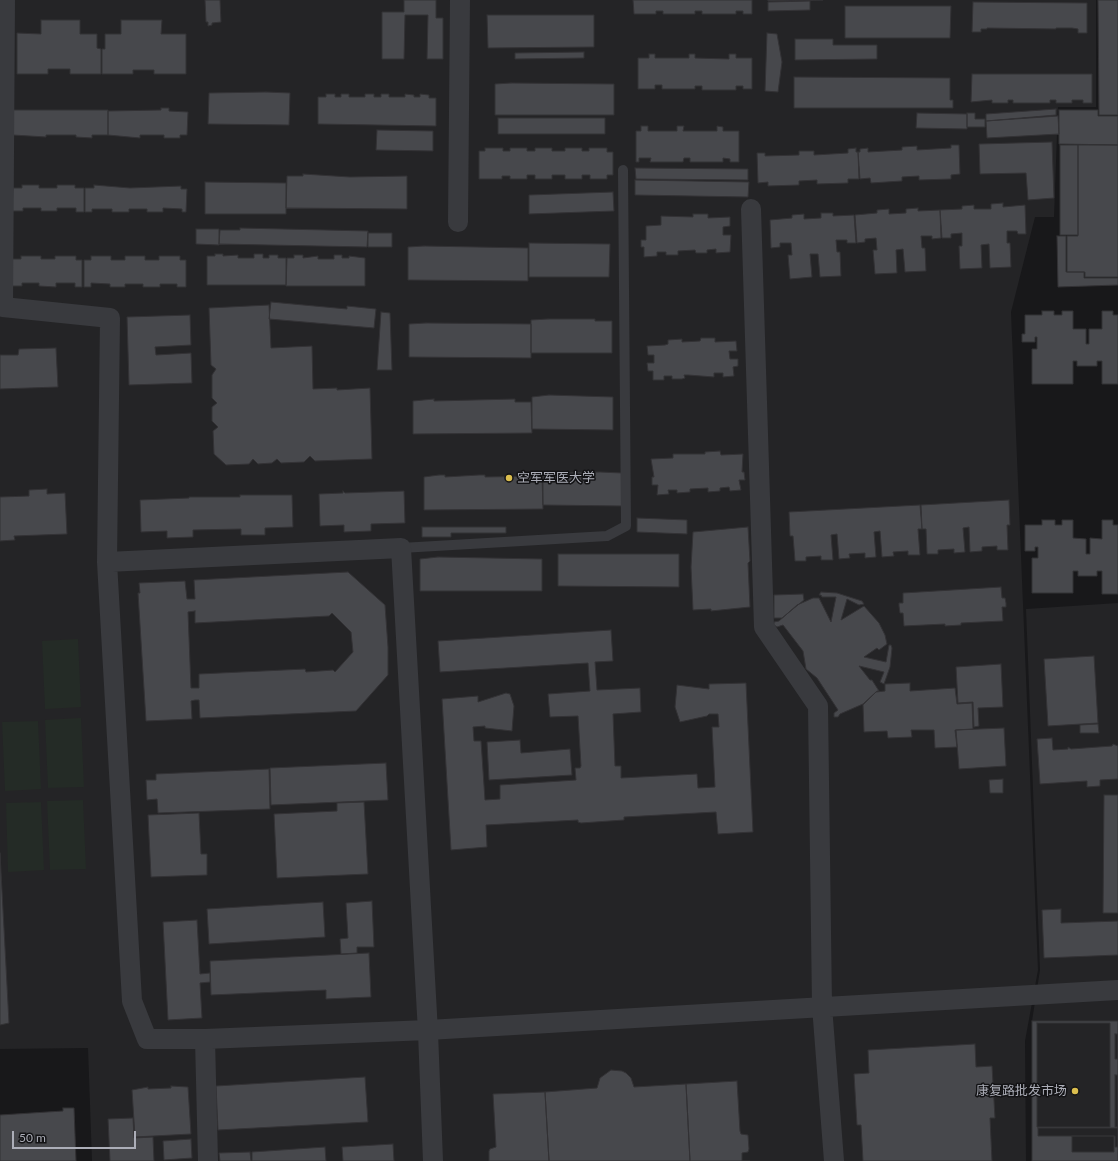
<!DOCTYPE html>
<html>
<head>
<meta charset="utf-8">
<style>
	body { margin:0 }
	#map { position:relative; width:1118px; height:1161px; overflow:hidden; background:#18181a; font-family:Lato,sans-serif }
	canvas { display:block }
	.scale { position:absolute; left:12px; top:1131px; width:124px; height:18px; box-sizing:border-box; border:2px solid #acaeb8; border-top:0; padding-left:5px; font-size:12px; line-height:14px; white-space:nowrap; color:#acaeb8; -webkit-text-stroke:3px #131315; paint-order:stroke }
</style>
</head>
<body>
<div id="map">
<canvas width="1118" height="1161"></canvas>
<div class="scale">50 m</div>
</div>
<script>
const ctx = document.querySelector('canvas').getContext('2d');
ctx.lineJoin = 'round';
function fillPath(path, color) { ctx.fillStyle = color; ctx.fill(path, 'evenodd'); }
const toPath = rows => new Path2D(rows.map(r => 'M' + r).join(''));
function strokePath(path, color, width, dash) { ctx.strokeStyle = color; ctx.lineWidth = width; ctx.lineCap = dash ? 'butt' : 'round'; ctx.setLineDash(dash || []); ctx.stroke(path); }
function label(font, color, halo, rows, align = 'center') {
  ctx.font = font + ' Lato,"Noto Sans SC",sans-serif'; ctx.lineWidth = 3; ctx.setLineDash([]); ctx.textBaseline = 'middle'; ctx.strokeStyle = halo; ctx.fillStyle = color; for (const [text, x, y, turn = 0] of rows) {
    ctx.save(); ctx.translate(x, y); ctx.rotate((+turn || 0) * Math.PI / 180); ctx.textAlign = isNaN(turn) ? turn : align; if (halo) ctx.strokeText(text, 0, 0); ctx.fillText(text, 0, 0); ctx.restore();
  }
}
fillPath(toPath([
	[0,0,1096,0,1096,107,1058,107,1054,217,1035,217,1011,312,1038,970,1025,1041,1026,1161,92,1161,88,1048,0,1049],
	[1118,603,1118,1161,1032,1161,1032,1021,1040,970,1026,609]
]), '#242426');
fillPath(toPath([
	[78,639,81,707,45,709,42,641],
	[81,718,84,787,48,788,45,720],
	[38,721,41,789,5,791,2,722],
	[83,800,86,869,50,870,47,801],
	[41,802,44,870,8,872,6,803]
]), '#242b26');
const building = toPath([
	[205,0,220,0,221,22,212,23,212,25,208,26,208,22,206,22,205,0],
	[404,0,436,0,436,18,443,18,443,59,427,59,428,15,405,15,404,59,382,59,382,12,404,12,404,0],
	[633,0,752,0,752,14,743,14,743,11,736,11,736,14,702,14,702,11,695,11,695,14,663,14,663,11,656,11,656,14,634,14,633,0],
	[768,0,823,0,768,1,768,0],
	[1098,0,1118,0,1118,115,1099,115,1098,0],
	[810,1,810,10,768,11,768,2,810,1],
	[973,2,1087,3,1087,33,1078,33,1078,29,1072,28,1056,28,1056,29,987,28,987,29,981,29,981,32,972,32,973,2],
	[845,6,951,6,950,38,845,38,845,6],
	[487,15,594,15,594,47,488,48,487,15],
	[41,20,80,20,80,34,97,34,97,48,101,49,101,74,70,74,70,69,48,69,48,74,17,74,17,33,41,34,41,20],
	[121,20,162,20,161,34,186,34,186,74,154,74,154,70,133,70,133,74,102,74,102,49,105,49,105,34,121,34,121,20],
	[767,33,777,34,782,62,778,92,765,91,767,33],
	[795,39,833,39,833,45,877,45,877,59,795,60,795,39],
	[584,52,584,58,515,59,515,53,584,52],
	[649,54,655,54,655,58,689,58,689,54,695,54,695,58,729,59,729,54,736,54,736,58,752,58,752,89,743,89,743,86,736,86,736,90,702,90,702,86,695,86,695,89,662,89,662,85,655,85,655,89,638,89,638,58,649,58,649,54],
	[972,74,1092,74,1092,103,1083,103,1083,100,1072,100,1072,103,1056,103,1056,100,1050,100,1050,103,1013,103,1013,100,1008,100,1008,103,992,103,992,100,971,102,972,74],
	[794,77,950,78,950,100,953,100,953,108,794,108,794,77],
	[511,83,614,84,614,115,495,115,495,84,511,83],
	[266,92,290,93,289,125,208,124,209,93,266,92],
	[326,94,335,94,335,97,341,97,341,94,349,94,349,97,365,97,365,94,374,94,374,97,381,97,381,94,389,94,389,97,405,97,405,94,414,95,414,97,420,97,420,94,429,95,429,98,436,98,436,126,318,124,318,97,326,97,326,94],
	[161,108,169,108,169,111,188,112,187,135,180,135,180,138,164,138,164,135,140,135,140,138,108,135,108,111,161,110,161,108],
	[1056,109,1056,115,986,121,986,114,1056,109],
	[13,110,108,110,108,135,92,135,92,138,76,137,76,135,46,135,46,137,13,135,13,110],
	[1059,110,1098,110,1098,116,1118,116,1118,145,1059,144,1059,110],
	[917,113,967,114,967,129,916,128,917,113],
	[967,113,975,113,975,119,985,119,985,127,967,127,967,113],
	[1058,116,1059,134,987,138,986,121,1058,116],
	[498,118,605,118,605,134,498,134,498,118],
	[641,126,648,126,648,131,677,131,677,126,684,126,683,131,717,131,717,126,723,127,723,131,739,131,739,162,730,162,730,159,723,158,723,162,690,162,690,158,684,158,683,162,650,162,651,158,639,158,639,162,636,162,636,131,641,131,641,126],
	[377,130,433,131,433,151,376,150,377,130],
	[1052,142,1054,198,1028,200,1026,173,980,174,979,144,1052,142],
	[951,145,959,145,960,174,951,175,951,179,919,180,919,176,902,177,902,181,871,183,870,178,860,179,858,152,860,152,860,149,868,148,868,152,902,150,902,147,917,146,917,150,951,148,951,145],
	[1060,145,1078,145,1078,235,1060,235,1060,145],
	[1078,145,1118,145,1118,277,1085,277,1085,272,1067,272,1067,236,1078,236,1078,145],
	[485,148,503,148,503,151,510,151,510,148,527,148,527,151,535,151,535,148,552,148,552,151,565,151,565,148,582,148,582,151,589,151,589,148,607,148,607,152,613,152,613,175,607,175,607,179,590,179,590,175,582,175,582,179,565,179,565,175,552,175,552,179,535,179,535,175,527,175,527,179,510,179,510,176,502,176,502,179,479,179,479,151,485,151,485,148],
	[856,148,856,152,858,152,859,179,848,179,848,183,817,184,817,180,799,181,799,185,768,186,768,182,758,183,757,153,765,153,765,156,799,155,799,151,814,151,814,155,848,153,848,149,856,148],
	[635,168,748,169,748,180,636,179,635,168],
	[303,174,350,177,407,176,407,209,286,208,287,176,303,176,303,174],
	[635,180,749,182,748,197,635,195,635,180],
	[205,182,286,183,286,214,205,214,205,182],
	[22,185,39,185,39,188,57,188,57,185,75,185,75,188,84,188,84,212,76,212,76,208,57,208,57,211,41,211,41,208,23,208,23,211,12,211,13,188,22,188,22,185],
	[94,185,130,188,181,186,181,189,187,189,186,212,182,212,182,209,163,208,163,212,147,212,147,209,129,209,129,212,112,212,112,209,92,209,92,212,85,212,85,188,94,188,94,185],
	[613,192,614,211,529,214,529,195,613,192],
	[1003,203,1003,207,1025,205,1026,234,1018,234,1017,231,1007,231,1007,243,1010,243,1011,267,990,268,989,244,981,245,982,268,960,269,959,246,962,246,962,233,951,234,951,238,942,238,940,210,962,209,962,206,974,205,974,209,991,209,991,204,1003,203],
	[918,208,918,211,940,210,941,238,932,239,932,236,921,236,922,248,925,248,926,271,905,272,903,249,896,250,897,273,875,274,873,250,877,250,876,238,865,239,865,242,857,243,855,215,877,213,877,210,889,209,889,214,906,213,906,209,918,208],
	[821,213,833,213,833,216,854,215,856,243,847,243,847,240,836,240,837,252,840,252,841,276,820,277,818,254,810,254,812,277,790,279,788,255,792,255,791,243,780,243,780,247,771,248,770,220,792,218,792,215,804,214,804,219,821,218,821,213],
	[693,214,708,214,708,218,730,217,730,226,723,227,723,235,731,235,730,252,716,253,716,249,707,250,707,253,696,253,695,250,678,251,678,255,666,255,666,252,657,252,657,256,644,257,644,247,641,247,641,240,646,240,646,226,661,225,661,216,693,217,693,214],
	[240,228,368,231,367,247,219,244,220,230,240,230,240,228],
	[196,229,219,229,219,245,196,244,196,229],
	[368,233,392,233,392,247,368,247,368,233],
	[1057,236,1066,236,1066,272,1084,272,1084,278,1118,278,1118,285,1058,287,1057,236],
	[529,243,610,244,609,277,529,277,529,243],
	[424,246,528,248,528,281,408,280,408,247,424,246],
	[215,254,223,254,223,256,238,255,238,258,254,258,254,254,263,254,263,258,269,258,269,255,278,255,278,258,286,258,286,285,207,285,207,256,215,256,215,254],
	[294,255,303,255,303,258,318,256,318,259,334,259,334,255,342,255,342,258,349,258,349,256,365,258,365,286,286,286,287,258,294,258,294,255],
	[21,256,41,256,41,259,55,259,55,256,76,256,76,260,82,260,82,287,75,287,75,283,56,283,56,287,39,286,39,283,22,283,22,286,12,286,12,259,21,259,21,256],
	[91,256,111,256,111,260,125,260,125,256,145,256,145,260,159,260,159,256,180,256,180,260,186,260,186,287,177,287,177,284,160,284,160,287,143,287,143,284,125,284,125,287,110,287,110,284,91,283,91,287,84,287,84,260,91,260,91,256],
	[271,302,347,309,347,306,376,309,374,328,269,319,271,302],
	[269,305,271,348,312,346,313,389,337,388,337,390,370,388,372,459,315,461,310,456,304,462,281,463,277,459,272,463,258,464,253,459,249,464,226,465,214,454,213,431,218,427,212,421,212,407,217,403,212,398,212,375,216,369,211,365,209,308,269,305],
	[1042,311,1054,311,1054,315,1062,315,1062,311,1073,311,1073,329,1086,329,1086,344,1089,344,1089,329,1102,329,1102,311,1113,311,1113,315,1118,315,1118,384,1102,384,1102,361,1097,361,1097,366,1077,366,1077,361,1073,361,1073,384,1032,384,1032,349,1037,349,1037,337,1035,337,1035,342,1022,342,1022,334,1025,334,1025,315,1042,315,1042,311],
	[381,312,390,313,392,370,377,370,381,312],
	[190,315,191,345,155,347,156,355,191,353,192,383,129,385,127,317,190,315],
	[548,319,595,319,595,321,612,321,612,353,531,353,531,320,548,319],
	[426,323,531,324,531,358,409,357,409,324,426,323],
	[701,338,715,338,715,342,736,341,737,351,729,351,730,359,738,359,738,366,733,367,734,376,723,377,723,373,714,373,714,377,688,375,684,375,685,378,682,379,672,379,672,376,664,376,664,380,653,380,653,371,648,371,647,363,654,363,654,355,648,355,647,346,665,345,668,344,668,340,682,339,682,342,700,341,701,338],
	[56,348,58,387,0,389,0,355,18,355,19,349,56,348],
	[549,395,613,397,613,430,532,429,532,397,549,395],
	[434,399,434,401,515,399,515,402,531,402,532,433,413,434,413,401,434,399],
	[720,451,721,455,743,454,742,472,744,472,745,480,739,480,741,490,730,491,729,487,720,488,720,491,708,492,708,488,690,489,690,492,677,493,677,490,668,490,669,494,657,495,658,485,652,485,652,477,654,477,651,459,673,458,673,454,705,454,705,452,720,451],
	[560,471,567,471,566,473,600,472,622,473,622,506,543,505,543,473,560,473,560,471],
	[439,475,445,475,445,477,479,475,485,475,485,477,542,476,543,509,424,510,424,477,439,475],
	[47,489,47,494,65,493,67,534,14,536,15,540,0,541,0,497,29,496,29,490,47,489],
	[343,491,345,493,404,491,405,523,371,524,371,531,344,532,344,525,320,526,319,494,343,493,343,491],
	[240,495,292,495,293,527,265,528,265,535,241,535,241,529,193,530,193,537,167,538,167,531,141,532,140,500,189,498,189,497,240,497,240,495],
	[1009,500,1010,525,1007,525,1008,550,997,550,997,546,982,547,982,551,970,552,969,527,963,528,965,552,954,553,954,549,938,550,938,554,927,554,926,529,922,529,921,505,1009,500],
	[920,505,922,529,918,529,920,555,908,555,908,551,893,552,894,556,882,557,880,531,874,532,876,557,865,558,865,553,849,554,850,558,839,559,837,534,831,535,833,560,821,560,821,556,806,557,806,561,795,561,793,536,790,536,789,512,920,505],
	[637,518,687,520,687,534,637,532,637,518],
	[1042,520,1055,520,1055,525,1062,525,1062,520,1073,520,1073,538,1086,539,1086,554,1090,554,1090,538,1102,539,1102,520,1113,520,1113,525,1118,525,1118,594,1102,594,1102,571,1097,571,1097,576,1078,576,1078,571,1073,571,1073,593,1032,593,1032,558,1038,558,1038,547,1035,547,1035,551,1025,551,1025,525,1042,525,1042,520],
	[422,527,506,527,506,533,451,533,451,537,422,537,422,527],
	[748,527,750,561,748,563,750,607,711,611,711,609,693,610,691,567,693,532,748,527],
	[558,554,679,554,679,587,558,586,558,554],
	[438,557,542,559,542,591,420,591,420,559,438,557],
	[348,572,385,605,388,647,388,675,356,711,200,718,199,700,195,700,191,701,192,719,146,721,138,593,140,593,139,583,185,581,187,599,195,599,194,580,348,572],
	[195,611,195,623,329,616,332,613,351,632,353,652,335,672,333,670,306,672,305,669,199,674,199,688,191,688,188,612,195,611],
	[1001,587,1002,598,1005,598,1006,603,1006,607,1002,607,1003,621,961,623,961,625,945,626,945,624,904,626,903,613,900,613,899,606,899,603,903,603,903,593,1001,587],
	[821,592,837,593,862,601,864,604,859,605,847,599,841,620,864,606,879,623,885,635,887,644,879,650,877,648,864,657,886,662,889,645,891,645,892,648,890,667,884,684,880,682,884,672,859,666,870,680,872,680,879,691,877,691,863,704,840,714,838,717,834,717,834,713,838,710,817,678,806,669,803,651,783,625,777,627,774,625,774,622,779,621,797,605,813,598,819,598,831,622,836,597,822,597,821,595,819,595,821,592],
	[803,594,804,600,782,618,774,618,774,595,803,594],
	[611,630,613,661,595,662,597,690,640,688,641,712,613,714,615,766,621,766,621,778,697,774,698,788,715,787,712,727,719,727,718,714,709,714,707,716,680,722,675,707,677,685,709,689,709,684,746,683,753,832,718,834,716,812,624,817,624,820,581,823,578,822,578,820,486,825,487,847,451,850,442,699,478,696,478,702,506,693,510,694,514,706,512,731,485,728,485,726,473,727,474,741,481,741,485,800,500,799,500,785,576,780,575,768,580,768,581,766,578,716,550,717,548,694,590,691,588,663,440,672,438,641,611,630],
	[1094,656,1098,723,1048,726,1044,659,1094,656],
	[1001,664,1003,707,978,708,979,726,974,727,973,702,958,703,956,667,1001,664],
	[910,683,910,691,955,688,957,704,972,703,973,729,955,730,957,747,935,748,934,730,911,730,912,737,888,738,887,731,864,732,863,705,876,692,885,691,885,684,910,683],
	[1098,724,1099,733,1080,733,1080,725,1098,724],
	[1004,728,1006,766,959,769,956,730,1004,728],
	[1052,738,1053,750,1068,749,1068,747,1071,749,1112,746,1113,744,1118,746,1118,779,1100,780,1100,786,1087,787,1087,781,1040,784,1037,739,1052,738],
	[520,740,521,753,570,749,572,775,489,780,487,742,520,740],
	[386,763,388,800,271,805,270,768,386,763],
	[269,769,270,809,158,813,157,799,147,800,146,780,156,780,156,774,269,769],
	[1003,779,1003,793,990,793,989,780,1003,779],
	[1104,795,1118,795,1118,913,1103,913,1104,795],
	[364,802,368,874,277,878,274,814,337,811,337,803,364,802],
	[199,813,201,854,207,854,207,875,151,877,148,815,199,813],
	[0,853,9,1023,0,1025,0,853],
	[372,901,374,947,357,947,357,953,341,954,340,939,348,938,346,903,372,901],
	[323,902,325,937,209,944,207,909,323,902],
	[1061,909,1061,923,1118,921,1118,955,1044,958,1042,910,1061,909],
	[197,920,200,974,210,973,210,982,200,983,202,1018,168,1020,163,922,197,920],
	[369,953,371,997,326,999,326,990,211,995,210,961,369,953],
	[1032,1021,1118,1021,1118,1161,1032,1161,1032,1021],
	[1037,1023,1110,1023,1110,1127,1037,1127,1037,1023],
	[1115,1034,1118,1034,1118,1059,1115,1059,1115,1034],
	[975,1044,976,1067,992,1066,995,1118,990,1118,992,1161,863,1161,861,1125,857,1125,854,1074,869,1073,868,1050,975,1044],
	[611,1070,622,1071,626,1073,631,1078,634,1087,686,1084,690,1161,549,1161,545,1092,597,1088,600,1078,611,1070],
	[1115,1075,1118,1075,1118,1127,1115,1127,1115,1075],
	[365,1077,368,1122,218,1130,216,1086,365,1077],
	[737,1081,740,1131,741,1134,748,1135,749,1149,748,1152,742,1153,742,1161,750,1161,690,1161,686,1084,737,1081],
	[171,1086,188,1087,191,1134,135,1137,132,1090,148,1087,148,1089,171,1088,171,1086],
	[545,1092,549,1161,489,1161,489,1151,490,1149,496,1147,493,1094,545,1092],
	[63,1108,74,1108,76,1161,0,1161,0,1115,63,1111,63,1108],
	[133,1118,134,1138,153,1137,154,1161,110,1161,108,1119,133,1118],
	[1038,1128,1118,1128,1118,1147,1115,1147,1115,1136,1038,1136,1038,1128],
	[1072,1136,1114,1136,1114,1152,1072,1152,1072,1136],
	[191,1139,192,1158,164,1160,163,1141,191,1139],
	[393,1144,394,1161,343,1161,342,1147,393,1144],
	[325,1147,326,1161,252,1161,252,1152,325,1147],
	[250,1152,251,1161,220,1161,219,1153,250,1152]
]);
fillPath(building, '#47484c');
strokePath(building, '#333235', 1);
strokePath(toPath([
	[401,548,607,536,626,526,623,170]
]), '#393a3e', 10);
strokePath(toPath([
	[5,0,3,307,110,318,107,562,132,1001,147,1039,205,1039,208,1161],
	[751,209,764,627,818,706,822,1006,834,1161],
	[458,222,460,0],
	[107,562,401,548,428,1032,433,1161],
	[205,1039,428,1030,1118,990]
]), '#393a3e', 20);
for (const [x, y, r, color] of [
	[509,478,4,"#dbbe4e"],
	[1075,1091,4,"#dbbe4e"]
]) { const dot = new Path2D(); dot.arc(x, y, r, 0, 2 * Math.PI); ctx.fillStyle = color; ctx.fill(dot); strokePath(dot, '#131315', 1.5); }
label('13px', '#acaeb8', '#131315', [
	["空军军医大学",517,478],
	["康复路批发市场",1067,1091,"right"]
], 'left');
</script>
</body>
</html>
